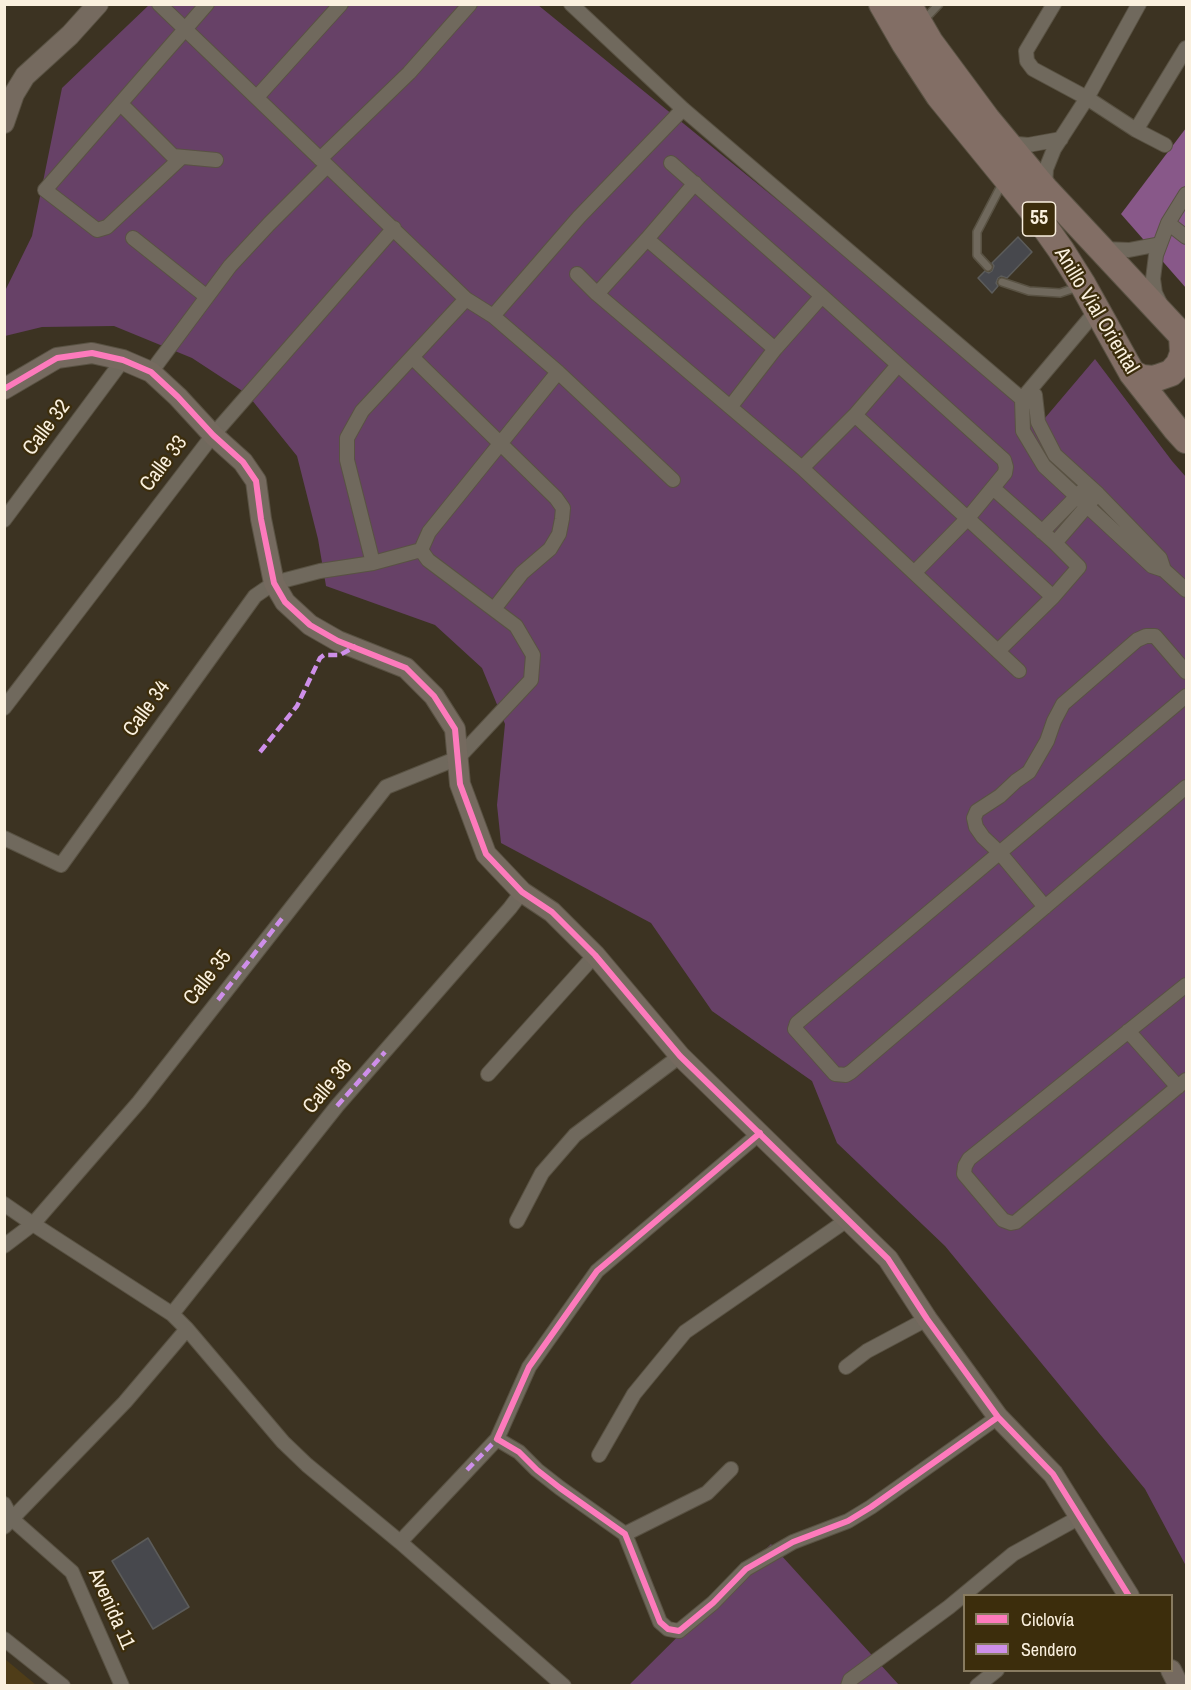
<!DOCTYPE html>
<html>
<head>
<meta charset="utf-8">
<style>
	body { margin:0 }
	#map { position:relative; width:1191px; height:1690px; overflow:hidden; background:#3c3322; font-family:"Archivo Narrow",sans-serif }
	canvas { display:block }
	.frame { position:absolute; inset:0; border:6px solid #faf0de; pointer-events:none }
	.legend { position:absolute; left:963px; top:1594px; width:210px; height:78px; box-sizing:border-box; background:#3c2d0c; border:2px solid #887b60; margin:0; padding:8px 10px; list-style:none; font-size:18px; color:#faf0de }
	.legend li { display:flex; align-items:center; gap:12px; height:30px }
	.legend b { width:30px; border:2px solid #887b60 }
</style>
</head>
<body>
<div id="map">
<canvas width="1191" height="1690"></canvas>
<div class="frame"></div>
<ul class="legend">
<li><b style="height:8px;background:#fd7abc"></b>Ciclovía</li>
<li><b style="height:8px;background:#ce8fe9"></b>Sendero</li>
</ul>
</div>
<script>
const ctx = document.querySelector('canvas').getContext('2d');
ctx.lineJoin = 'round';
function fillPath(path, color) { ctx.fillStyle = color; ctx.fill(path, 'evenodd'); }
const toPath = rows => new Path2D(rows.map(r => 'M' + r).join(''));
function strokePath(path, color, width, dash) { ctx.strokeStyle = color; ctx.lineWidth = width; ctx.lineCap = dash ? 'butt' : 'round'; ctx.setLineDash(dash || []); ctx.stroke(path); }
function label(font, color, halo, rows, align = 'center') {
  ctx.font = font + ' "Archivo Narrow",sans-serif'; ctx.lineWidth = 4.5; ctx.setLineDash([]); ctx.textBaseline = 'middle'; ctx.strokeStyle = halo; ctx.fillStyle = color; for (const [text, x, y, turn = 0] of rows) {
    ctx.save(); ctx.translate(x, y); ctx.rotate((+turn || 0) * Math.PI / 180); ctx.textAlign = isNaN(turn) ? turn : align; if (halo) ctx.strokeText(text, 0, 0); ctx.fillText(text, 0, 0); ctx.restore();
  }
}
fillPath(toPath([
	[5,1659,36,1685,5,1685]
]), '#4f3d18');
fillPath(toPath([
	[149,5,538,5,1045,418,1095,359,1172,461,1186,477,1186,1566,1145,1489,945,1246,837,1143,812,1081,712,1011,651,923,501,843,497,805,505,724,482,668,435,625,326,586,318,539,297,456,247,394,192,358,114,326,42,327,5,336,4,293,32,236,62,88],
	[771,1544,899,1685,628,1686]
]), '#674167');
fillPath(toPath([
	[1186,128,1186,288,1121,214]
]), '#885889');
const building = toPath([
	[1018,237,1032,252,1007,278,1001,276,998,278,996,283,998,286,992,293,978,278,985,271,989,273,992,271,994,266,992,263,1018,237],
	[148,1538,189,1607,153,1629,112,1561,148,1538]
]);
fillPath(building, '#47484d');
strokePath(building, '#5c5c5a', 1.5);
const lane = toPath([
	[924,20,939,4],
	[988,267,977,255,977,232,1003,182],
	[1002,282,1029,291,1060,293,1078,287]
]);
const street = toPath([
	[159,4,466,299,493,316,558,372,673,480],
	[571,4,683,109,1022,399,1035,403],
	[1054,4,1026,51,1027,61,1033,69,1087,98,1136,130,1165,145],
	[257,97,341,4],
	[121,104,173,156,216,160],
	[1136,130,1186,48],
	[1007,143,1028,145,1061,139],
	[182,157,107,227,97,230,45,190,207,4],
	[320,159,409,73,470,4],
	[671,163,822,296,1004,460,1006,467,1005,473,968,518,915,572],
	[1045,187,1046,169,1054,149,1087,98,1139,4],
	[1168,223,1186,237],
	[133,238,207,297],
	[647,239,775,349],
	[1103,249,1129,250,1160,244],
	[577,274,597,294,802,468,1019,671],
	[597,294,647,239,695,183],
	[1160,303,1155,293,1153,279,1156,255,1168,223,1186,194],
	[1097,310,1022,399,1023,431,1044,466,1152,566,1164,570,1186,590],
	[493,316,579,217,683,109],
	[413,358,556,498,563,508,562,519,559,534,550,549,522,573,494,609],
	[151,372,230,266,269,224,327,166],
	[1035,395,1038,422,1055,455,1098,494,1160,558,1164,570],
	[731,406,775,349,822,296],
	[855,415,1053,597],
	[802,468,855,415,898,365],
	[993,488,1055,543,1079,567,1053,597,998,651],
	[4,520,123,360],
	[1042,532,1082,491],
	[1055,543,1093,499],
	[421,550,429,532,558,372],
	[373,563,347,460,347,438,362,411,466,299],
	[1186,696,797,1023,795,1029,835,1074,846,1075,851,1072,1186,787],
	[4,708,213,435,394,228],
	[4,838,61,865,255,596,274,583,320,571,373,563,421,550],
	[1045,907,1000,853,983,837,976,827,974,818,977,811,1000,796,1016,781,1029,772,1047,741,1054,721,1063,704,1137,640,1146,636,1155,636,1186,672],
	[1186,985,969,1159,965,1166,964,1174,1003,1220,1011,1223,1016,1222,1186,1080],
	[1128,1031,1178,1087],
	[488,1074,595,955],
	[4,1204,33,1224,172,1314,187,1329,283,1442,307,1465,400,1542,564,1686],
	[517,1221,542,1173,575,1135,680,1056],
	[4,1246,33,1224,139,1102,386,787,458,758,531,680,533,655,516,626,428,560,421,550],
	[172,1314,337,1106,510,908,522,892],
	[846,1367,867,1351,927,1319],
	[497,1439,519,1452,537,1470,560,1488,625,1534,660,1622,668,1629,679,1631,713,1603,746,1569,793,1542,848,1521,871,1507,998,1417],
	[599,1455,634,1394,685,1332,847,1220],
	[4,1504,12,1519,72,1572,122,1686],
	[4,1527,125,1402,187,1329],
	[625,1534,707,1493,731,1469],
	[400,1542,497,1439,529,1367,597,1271,760,1133],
	[4,1639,63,1686],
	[848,1686,850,1680,949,1607,1013,1554,1080,1517],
	[977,1686,997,1670]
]);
const secondary = toPath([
	[4,123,14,94,25,76,70,35,98,4],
	[4,389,57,358,92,353,123,360,151,372,178,397,213,435,243,462,256,481,261,519,274,583,285,602,310,625,338,641,406,668,434,696,455,729,460,784,486,854,522,892,552,912,595,955,680,1056,888,1259,927,1319,998,1417,1053,1474,1129,1596],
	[1171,1670,1179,1686]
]);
const highway = toPath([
	[882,4,905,44,939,96,1037,216,1061,250,1083,285,1132,373,1176,429,1186,440],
	[908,4,930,42,987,119,1045,189,1186,340],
	[1132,373,1142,378,1154,379,1171,373,1179,364,1183,353,1182,335]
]);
strokePath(lane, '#595243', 10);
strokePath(street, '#595243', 16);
strokePath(secondary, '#595243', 22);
strokePath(highway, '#595243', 28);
strokePath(lane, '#70695d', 7);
strokePath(street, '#70695d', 14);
strokePath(secondary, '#756a5f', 20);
strokePath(highway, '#826e65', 26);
strokePath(toPath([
	[260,752,297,706,320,658,324,655,340,655,356,646],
	[218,1000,284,916],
	[337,1106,385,1052],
	[467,1470,497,1439]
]), '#ce8fe9', 4.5, [9, 4.5]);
strokePath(toPath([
	[4,389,57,358,92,353,123,360,151,372,178,397,213,435,243,462,256,481,261,519,274,583,285,602,310,625,338,641,406,668,434,696,455,729,460,784,486,854,522,892,552,912,595,955,680,1056,888,1259,927,1319,998,1417,1053,1474,1129,1596],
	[760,1133,597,1271,529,1367,497,1439,519,1452,537,1470,560,1488,625,1534,660,1622,668,1629,679,1631,713,1603,746,1569,793,1542,848,1521,871,1507,998,1417]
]), '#fd7abc', 6);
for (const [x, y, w] of [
	[1039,219,33]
]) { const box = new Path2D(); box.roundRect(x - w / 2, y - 17, w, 34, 4.5); ctx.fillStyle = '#3c2d0c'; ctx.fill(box); strokePath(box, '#faf0de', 1.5); }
label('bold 20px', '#faf0de', null, [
	["55",1039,219]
]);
label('21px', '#faf0de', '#3c2d0c', [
	["Anillo Vial Oriental",1096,311,59],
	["Calle 32",47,428,-53],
	["Calle 33",164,464,-53],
	["Calle 34",147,709,-54],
	["Calle 35",208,978,-52],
	["Calle 36",328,1087,-50],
	["Avenida 11",111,1609,66]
]);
</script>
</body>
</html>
